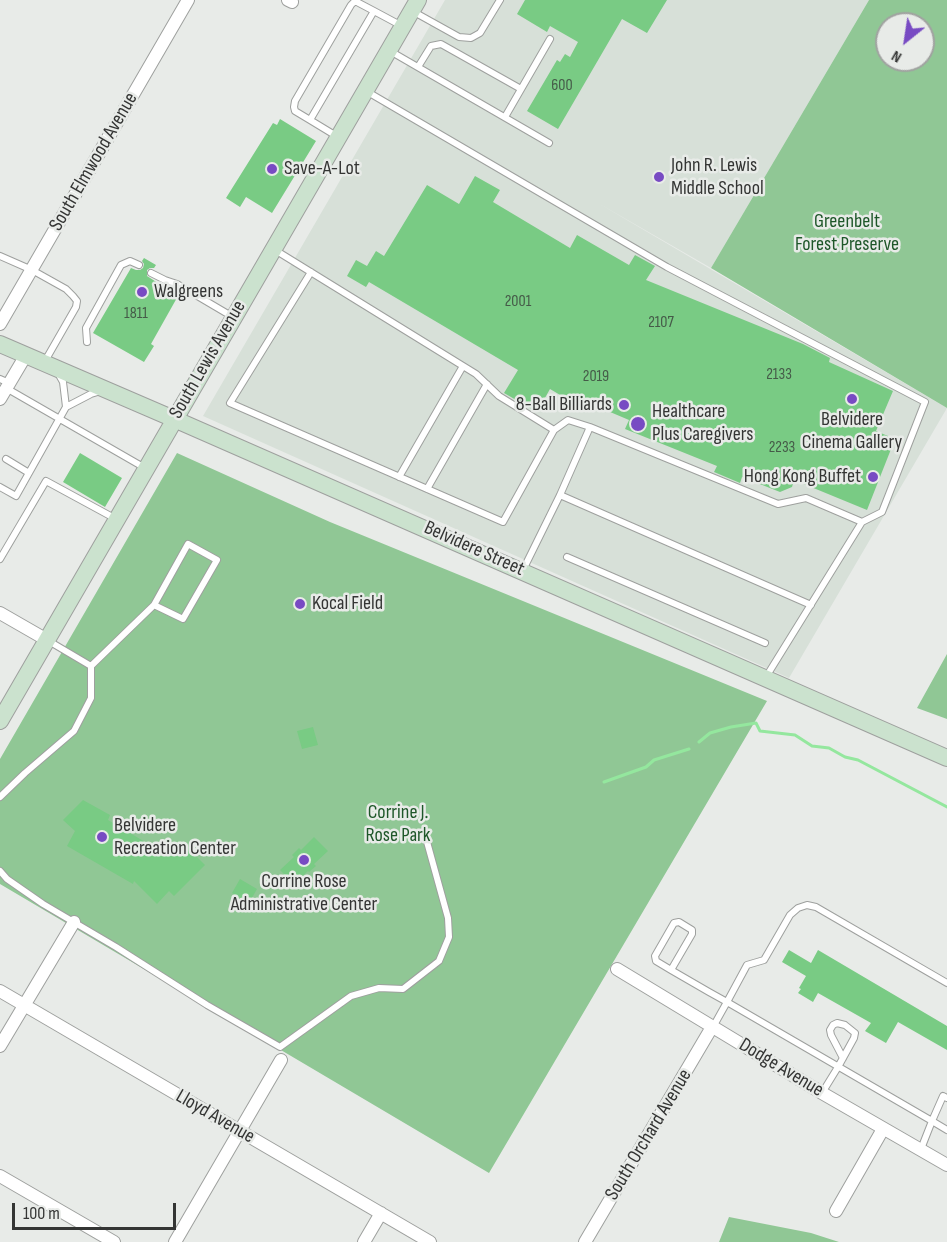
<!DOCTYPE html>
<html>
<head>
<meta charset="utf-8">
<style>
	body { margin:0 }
	#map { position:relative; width:947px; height:1242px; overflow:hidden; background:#e8ebe8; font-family:"Sofia Sans Condensed",sans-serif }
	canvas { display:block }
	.north { position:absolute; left:875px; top:12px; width:60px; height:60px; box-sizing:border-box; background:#e8ebe8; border:2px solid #a0a2a0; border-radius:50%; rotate:210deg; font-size:16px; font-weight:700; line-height:24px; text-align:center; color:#343534 }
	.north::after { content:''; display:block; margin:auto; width:21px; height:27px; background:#784bc3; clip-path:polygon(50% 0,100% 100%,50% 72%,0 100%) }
	.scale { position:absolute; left:12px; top:1203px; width:164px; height:27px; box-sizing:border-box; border:3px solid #343534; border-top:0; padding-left:8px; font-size:18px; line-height:21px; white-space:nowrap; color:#343534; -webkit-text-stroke:4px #e8ebe8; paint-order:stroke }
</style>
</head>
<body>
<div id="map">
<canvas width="947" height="1242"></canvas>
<div class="north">N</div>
<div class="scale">100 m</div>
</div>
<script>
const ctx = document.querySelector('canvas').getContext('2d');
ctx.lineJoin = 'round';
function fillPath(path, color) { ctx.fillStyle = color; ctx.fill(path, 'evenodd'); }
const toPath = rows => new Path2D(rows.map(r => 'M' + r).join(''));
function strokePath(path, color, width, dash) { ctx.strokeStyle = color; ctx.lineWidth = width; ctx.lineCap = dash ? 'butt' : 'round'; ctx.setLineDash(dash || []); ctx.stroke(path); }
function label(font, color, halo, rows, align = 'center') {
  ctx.font = font + ' "Sofia Sans Condensed",sans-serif'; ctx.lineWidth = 5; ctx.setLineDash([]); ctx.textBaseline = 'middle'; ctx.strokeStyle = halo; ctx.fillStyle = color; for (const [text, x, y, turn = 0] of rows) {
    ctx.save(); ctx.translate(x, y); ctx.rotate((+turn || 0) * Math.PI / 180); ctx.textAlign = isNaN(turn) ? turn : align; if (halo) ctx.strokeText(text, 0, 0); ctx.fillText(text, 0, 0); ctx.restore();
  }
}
fillPath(toPath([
	[445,0,869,0,711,268,598,203,947,408,789,678,203,416]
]), '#d7e0d8');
fillPath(toPath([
	[869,0,947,0,947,408,711,268],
	[887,24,923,24,923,60,887,60],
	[177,453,330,522,767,701,489,1173,0,884,0,759],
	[947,654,947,719,917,708],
	[729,1217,811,1233,839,1242,719,1242]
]), '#90c795');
strokePath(toPath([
	[699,742,710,733,731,727,756,723,760,731,795,735,812,746,829,748,845,757,858,760,947,807],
	[604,782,646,767,654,760,689,749]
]), '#94e79e', 3);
fillPath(toPath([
	[525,0,667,0,647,33,622,19,558,129,527,111,557,60,560,62,565,54,570,57,578,42,550,26,547,32,517,14],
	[280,119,316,141,272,213,246,197,240,207,226,198,273,123,277,125],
	[475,176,500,190,493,202,570,248,577,235,629,265,635,255,655,266,646,280,803,344,830,358,829,362,893,391,876,431,895,439,867,510,794,480,792,487,780,492,742,477,740,483,714,472,717,466,625,429,629,420,577,398,572,402,550,389,537,412,504,393,518,370,369,282,366,287,347,276,356,260,367,266,376,251,384,256,427,185,459,204],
	[144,258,156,265,154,268,150,268,147,270,147,276,178,296,151,344,154,346,144,362,93,333,131,268,136,270,140,270,143,268,144,264,142,261],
	[80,453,122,478,105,507,63,482],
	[313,727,318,745,302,749,297,731],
	[83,800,110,815,108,820,167,855,182,842,205,865,174,896,169,891,157,904,134,881,133,884,67,846,75,831,63,820],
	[314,837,328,851,314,864,316,866,309,872,308,871,294,884,280,870,294,857,292,855,299,848,301,850],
	[240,879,257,889,249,903,232,893],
	[789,950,811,963,818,950,947,1026,947,1050,898,1022,886,1043,865,1031,871,1023,818,993,813,1002,798,993,801,989,799,988,806,976,782,962]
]), '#79cb84');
const lane = toPath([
	[414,12,459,37,471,38,480,33,500,0],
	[390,51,549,143],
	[418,67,431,46,441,44,521,89],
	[366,91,667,267,925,402,882,512,862,522,766,677],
	[505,117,550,39],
	[310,120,295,111,294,107,295,101,351,5,354,2,357,2,374,11],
	[338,137,310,120,374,11,402,26],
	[275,250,476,374,499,396,554,430,568,420,590,427,778,504,806,498,862,522],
	[0,256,32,270,66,289,73,296,77,301,76,307,45,361],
	[311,272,230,403,503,522,554,430],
	[151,273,165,280,177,284,233,317],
	[87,342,86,328,121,265,130,261,139,265],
	[0,379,9,383],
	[6,388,145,468],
	[66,407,91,394,101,391],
	[6,459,29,473],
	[399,477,463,366],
	[0,487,16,496,66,407,63,382,58,373],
	[427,489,487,384],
	[560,495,811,605],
	[567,557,765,643],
	[0,559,46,481,116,519],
	[523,570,560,495,590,427],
	[47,640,91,666,154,605,188,544,217,560,183,619,154,605],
	[0,797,25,773,74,731,91,698,91,666],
	[0,871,7,879,43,904,116,947,207,1005,280,1047,351,996,379,988,403,989,439,961,449,937,448,918,424,831],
	[671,970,692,934,692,930,679,922,674,923,655,956,656,961,671,970,709,992,727,1002,747,965,764,960,790,915,798,908,807,905,816,907,947,983],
	[713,1027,727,1002,932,1121,943,1096,947,1098],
	[822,1093,838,1067,843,1058,854,1038,855,1033,845,1025,837,1023,833,1025,830,1030,831,1035,843,1058],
	[921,1149,932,1121,947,1130]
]);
const street = toPath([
	[288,0,292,2],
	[0,324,188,0],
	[0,399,26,355],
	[0,613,47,640],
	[617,969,822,1093,947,1165],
	[0,991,430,1242],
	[0,1046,74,922],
	[0,1176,114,1242],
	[836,1211,883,1129],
	[175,1242,281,1060],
	[364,1242,381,1213],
	[585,1242,712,1027]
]);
const secondary = toPath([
	[0,344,174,419,947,758],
	[0,721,418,0]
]);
strokePath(lane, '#9ea09e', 8);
strokePath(street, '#9ea09e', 14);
strokePath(secondary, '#9ea09e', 18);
strokePath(lane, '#fff', 6);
strokePath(street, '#fff', 12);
strokePath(secondary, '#cbe2ce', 16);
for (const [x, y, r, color] of [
	[272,169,6,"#784bc3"],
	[659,177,6,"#784bc3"],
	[142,292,6,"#784bc3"],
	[852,399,6,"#784bc3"],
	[624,405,6,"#784bc3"],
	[638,424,8,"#784bc3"],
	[873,477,6,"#784bc3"],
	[300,604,6,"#784bc3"],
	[102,837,6,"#784bc3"],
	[304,860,6,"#784bc3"]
]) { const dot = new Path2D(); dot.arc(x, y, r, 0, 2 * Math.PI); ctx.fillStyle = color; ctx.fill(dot); strokePath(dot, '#e8ebe8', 2); }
label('16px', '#455a48', null, [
	["600",562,86],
	["2001",518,302],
	["1811",136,314],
	["2107",661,323],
	["2133",779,375],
	["2019",596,377],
	["2233",782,448]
]);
label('20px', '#343534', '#e8ebe8', [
	["South Elmwood Avenue",94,162,-60],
	["South Lewis Avenue",208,360,-60],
	["Belvidere Street",474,549,24],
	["Dodge Avenue",781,1068,31],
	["Lloyd Avenue",215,1117,30],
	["South Orchard Avenue",649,1135,-59]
]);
label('20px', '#343534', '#e8ebe8', [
	["John R. Lewis",671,166],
	["Middle School",671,189],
	["Save-A-Lot",284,169],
	["Walgreens",154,292],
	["8-Ball Billiards",612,405,"right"],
	["Healthcare",652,412],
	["Plus Caregivers",652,435],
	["Belvidere",852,420,"center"],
	["Cinema Gallery",852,443,"center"],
	["Hong Kong Buffet",861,477,"right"],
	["Kocal Field",312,604],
	["Belvidere",114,826],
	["Recreation Center",114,849],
	["Corrine Rose",304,882,"center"],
	["Administrative Center",304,905,"center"]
], 'left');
label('20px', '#1e5729', '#e8ebe8', [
	["Greenbelt",847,222],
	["Forest Preserve",847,245],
	["Corrine J.",398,813],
	["Rose Park",398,836]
]);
</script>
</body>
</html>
